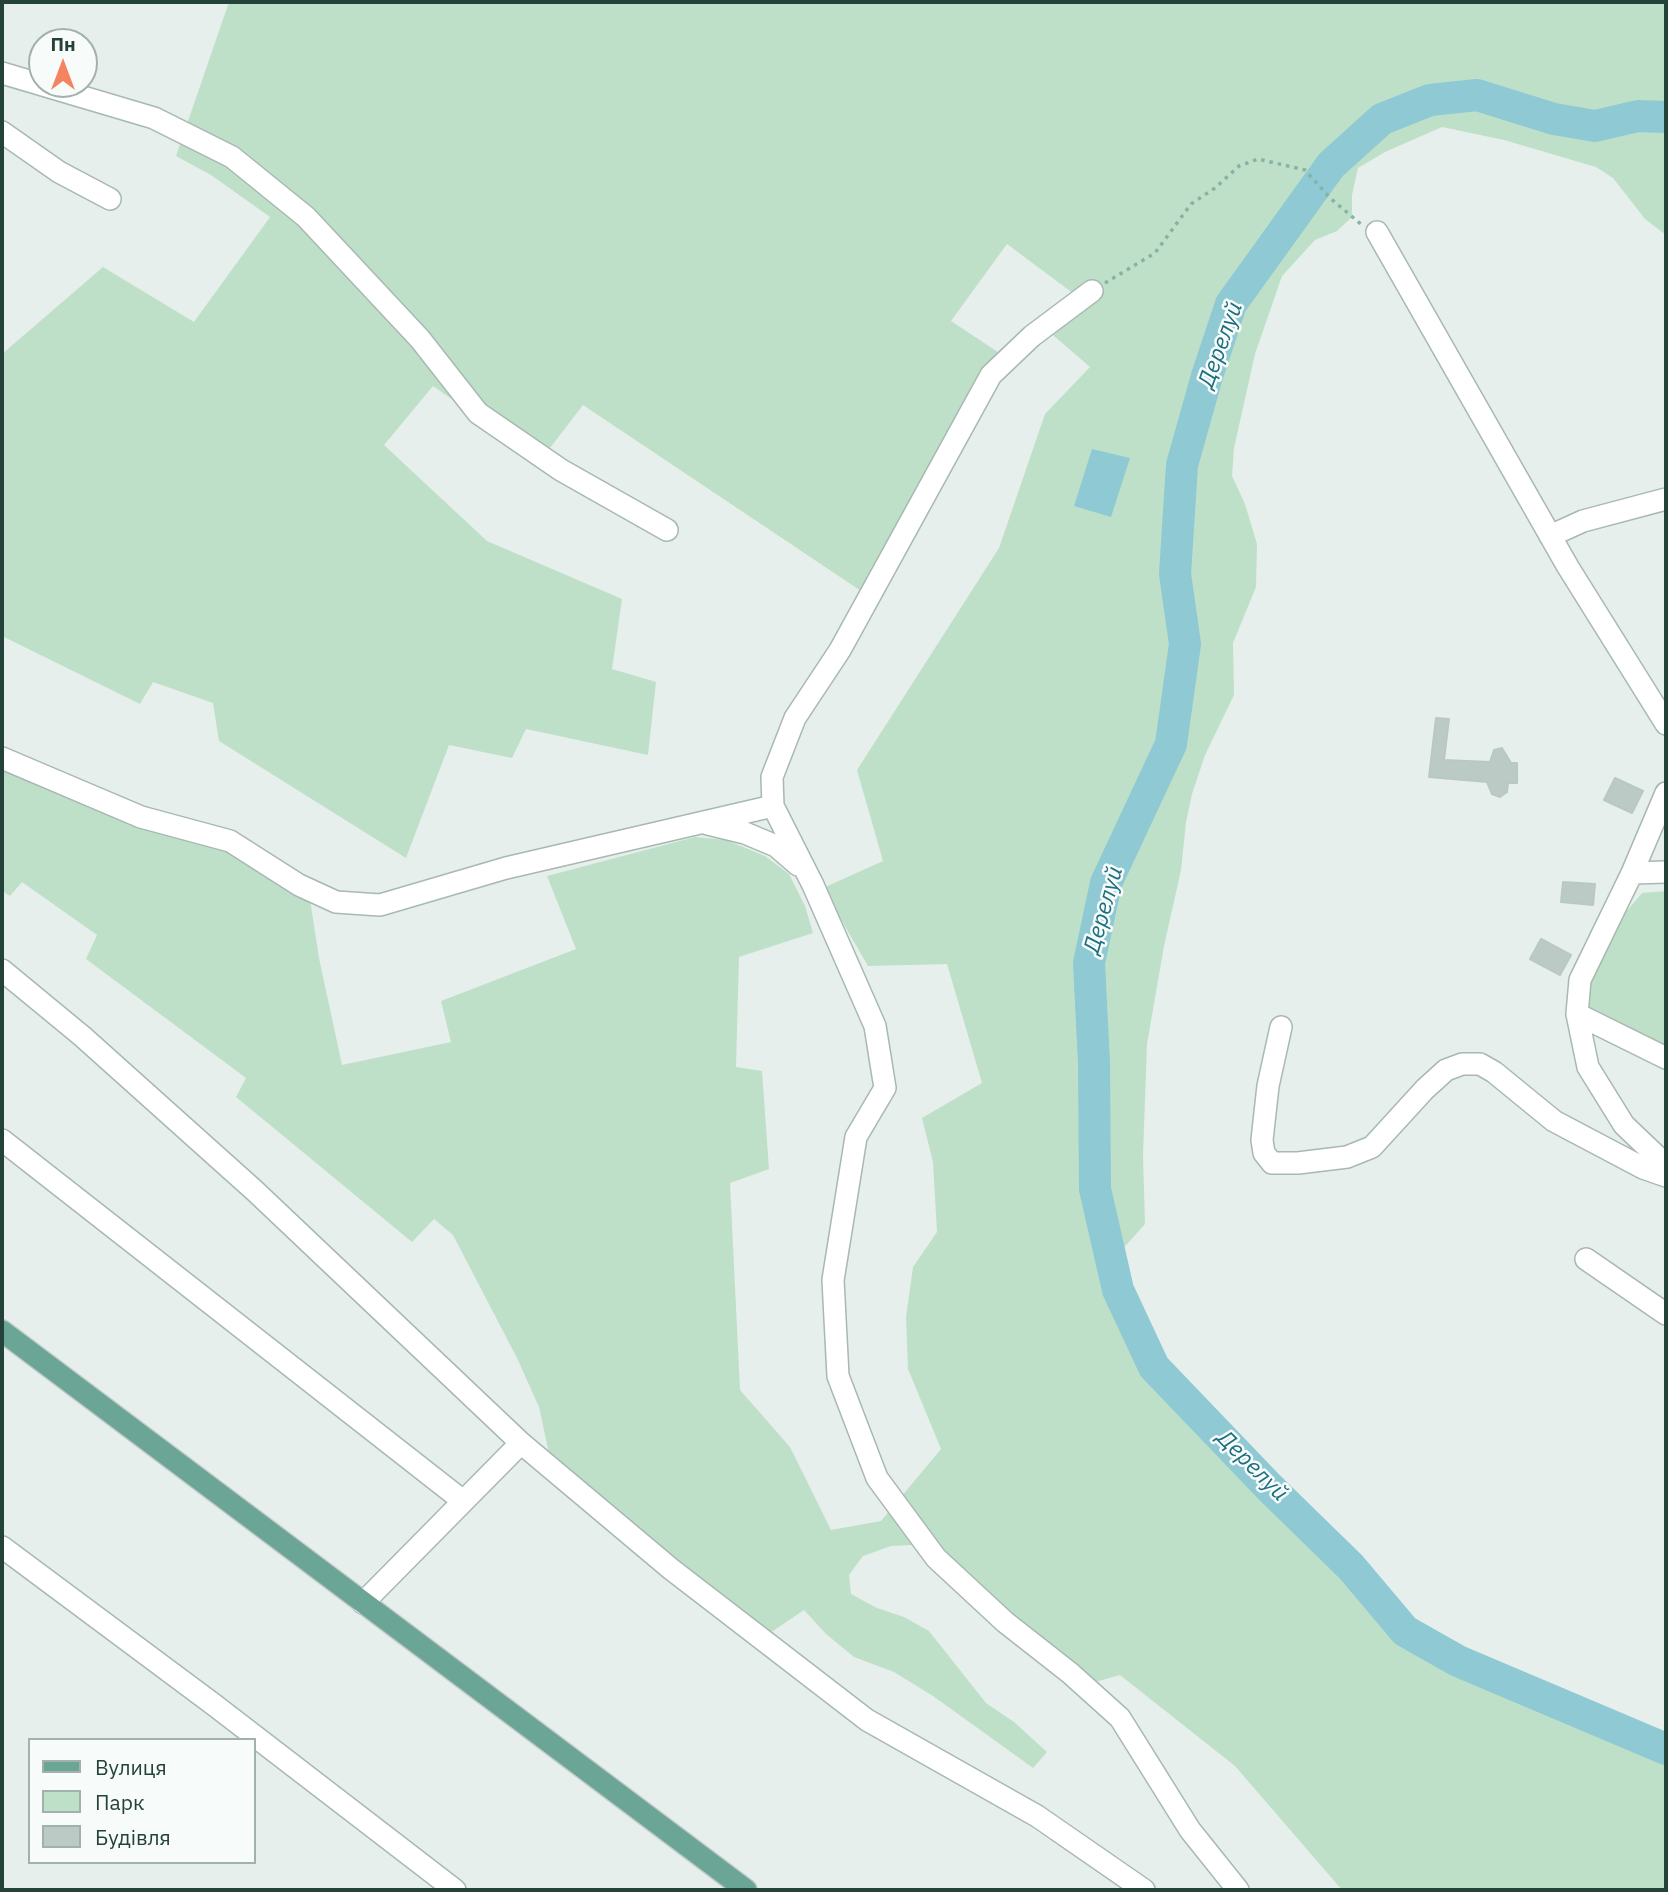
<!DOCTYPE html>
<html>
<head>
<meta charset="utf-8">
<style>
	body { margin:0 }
	#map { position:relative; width:1668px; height:1892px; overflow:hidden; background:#e6efeb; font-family:"IBM Plex Sans",sans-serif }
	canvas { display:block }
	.frame { position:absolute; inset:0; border:4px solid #24423a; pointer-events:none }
	.legend { position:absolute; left:28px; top:1738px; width:228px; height:126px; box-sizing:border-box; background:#f7fbf9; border:2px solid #a3b1ad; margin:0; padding:9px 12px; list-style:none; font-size:21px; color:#24423a }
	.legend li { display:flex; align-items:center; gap:14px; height:35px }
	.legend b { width:35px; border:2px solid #a3b1ad }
	.north { position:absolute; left:28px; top:28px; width:70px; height:70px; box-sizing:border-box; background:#f7fbf9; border:2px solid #a3b1ad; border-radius:50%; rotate:0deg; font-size:19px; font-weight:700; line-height:28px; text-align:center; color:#24423a }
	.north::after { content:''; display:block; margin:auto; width:24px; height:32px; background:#f4845f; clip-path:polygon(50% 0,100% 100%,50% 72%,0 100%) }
</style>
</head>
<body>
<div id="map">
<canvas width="1668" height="1892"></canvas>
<div class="frame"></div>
<ul class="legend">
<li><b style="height:9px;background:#6aa596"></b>Вулиця</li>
<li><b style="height:19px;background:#bfe0c8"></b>Парк</li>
<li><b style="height:19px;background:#bbcac4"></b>Будівля</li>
</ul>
<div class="north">Пн</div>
</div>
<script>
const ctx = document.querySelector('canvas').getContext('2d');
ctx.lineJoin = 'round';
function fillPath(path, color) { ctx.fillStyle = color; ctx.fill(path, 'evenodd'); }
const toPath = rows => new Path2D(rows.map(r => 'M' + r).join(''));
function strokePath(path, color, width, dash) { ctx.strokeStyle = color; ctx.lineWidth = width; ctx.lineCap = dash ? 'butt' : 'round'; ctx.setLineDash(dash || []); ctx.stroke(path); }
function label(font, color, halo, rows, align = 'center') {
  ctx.font = font + ' "IBM Plex Sans",sans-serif'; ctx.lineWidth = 5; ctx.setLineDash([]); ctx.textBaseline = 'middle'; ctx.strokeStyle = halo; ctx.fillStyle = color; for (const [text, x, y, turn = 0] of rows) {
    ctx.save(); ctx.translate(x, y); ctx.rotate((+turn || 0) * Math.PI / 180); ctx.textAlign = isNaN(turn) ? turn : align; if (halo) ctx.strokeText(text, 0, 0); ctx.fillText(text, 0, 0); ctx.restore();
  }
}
fillPath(toPath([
	[229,2,1666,2,1666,235,1645,219,1613,178,1596,167,1504,140,1442,127,1385,152,1358,168,1352,195,1352,217,1337,231,1315,240,1282,276,1255,354,1234,448,1232,476,1245,504,1257,544,1256,587,1233,643,1234,695,1205,755,1192,794,1186,822,1181,870,1164,946,1147,1044,1143,1155,1145,1224,1120,1252,1110,1272,1125,1320,1142,1363,1183,1405,1234,1463,1351,1582,1388,1625,1424,1651,1581,1722,1645,1747,1666,1760,1666,1890,1342,1890,1235,1766,1120,1675,1088,1684,1009,1611,961,1577,933,1544,891,1546,863,1556,849,1575,851,1594,877,1608,904,1617,929,1631,986,1703,1014,1722,1047,1752,1033,1768,933,1696,894,1672,854,1657,826,1634,804,1610,770,1633,739,1616,550,1458,539,1407,517,1358,453,1235,434,1219,412,1242,236,1097,246,1078,86,959,97,935,22,882,10,896,2,891,2,752,58,777,237,836,307,880,319,958,342,1065,451,1042,441,1001,576,949,547,876,695,837,726,840,765,856,789,874,805,906,813,933,739,957,736,1067,762,1071,769,1169,730,1183,740,1390,790,1447,831,1530,881,1521,941,1449,908,1369,906,1317,913,1267,937,1232,933,1162,922,1118,982,1083,947,964,868,966,823,888,883,861,857,770,999,548,1045,414,1090,367,1039,323,1074,294,1007,244,951,321,1016,364,994,387,876,601,583,405,540,461,433,386,384,445,487,541,622,599,612,669,656,682,648,755,526,729,512,758,449,745,406,858,219,741,213,703,153,682,140,704,2,636,2,354,103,267,194,322,270,217,211,175,176,156],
	[1666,891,1666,1055,1589,1016,1588,979,1610,931,1642,893]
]), '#bfe0c8');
fillPath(toPath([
	[1092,449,1130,458,1111,517,1074,506]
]), '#8ec9d4');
strokePath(toPath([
	[1666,117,1638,116,1595,126,1554,119,1477,95,1430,100,1382,119,1331,165,1231,304,1207,376,1182,465,1175,574,1185,644,1171,744,1106,883,1089,963,1094,1063,1095,1189,1118,1290,1154,1367,1269,1487,1351,1567,1405,1631,1458,1661,1666,1749]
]), '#8ec9d4', 32);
const building = toPath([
	[1436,718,1449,719,1444,760,1490,762,1494,750,1502,748,1511,763,1517,763,1517,783,1508,783,1507,792,1500,797,1492,794,1487,782,1429,777,1436,718],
	[1615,778,1643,791,1632,813,1604,800,1615,778],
	[1563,882,1595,884,1593,905,1561,902,1563,882],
	[1541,939,1571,955,1560,975,1530,959,1541,939]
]);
fillPath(building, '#bbcac4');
strokePath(building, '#b8c9c2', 2);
const minor = toPath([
	[2,73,154,118,232,157,306,217,420,339,478,413,561,470,667,530],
	[2,132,59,172,110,199],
	[1377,232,1568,567,1666,724],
	[1092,291,1032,336,991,375,840,650,795,718,772,777,773,806,813,885,875,1026,885,1088,856,1137,833,1280,838,1376,877,1478,936,1558,1005,1622,1070,1673,1120,1718,1190,1830,1238,1890],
	[1550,536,1583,521,1666,499],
	[2,758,141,817,230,841,299,885,336,902,380,905,506,868,773,806],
	[708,824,745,833,776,846,798,865],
	[1666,872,1632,873,1580,980,1577,1014,1588,1067,1624,1125,1666,1165],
	[1632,873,1666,793],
	[2,970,82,1036,255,1191,521,1443,671,1569,867,1720,1037,1816,1144,1890],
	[1577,1014,1666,1058],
	[1281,1027,1268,1086,1262,1140,1264,1153,1272,1163,1298,1163,1347,1157,1372,1147,1425,1089,1446,1070,1462,1064,1480,1064,1494,1072,1554,1121,1643,1168,1666,1176],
	[2,1140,463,1501],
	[1586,1259,1666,1314],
	[2,1547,213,1704,455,1890],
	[363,1603,521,1443]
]);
const major = toPath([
	[2,1331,746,1890]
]);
strokePath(minor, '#a8b8b2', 24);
strokePath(major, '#c2cac8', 24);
strokePath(toPath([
	[1105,283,1155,253,1191,204,1215,188,1239,166,1258,159,1305,170,1330,198,1362,225]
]), '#86b3a5', 3.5, [3.5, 5]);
strokePath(minor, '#fff', 21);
strokePath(major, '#6aa596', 21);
label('italic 23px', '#1c6f80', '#f7fbf9', [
	["Дерелуй",1221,345,-70],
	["Дерелуй",1104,910,-74],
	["Дерелуй",1252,1466,45]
]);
</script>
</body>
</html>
